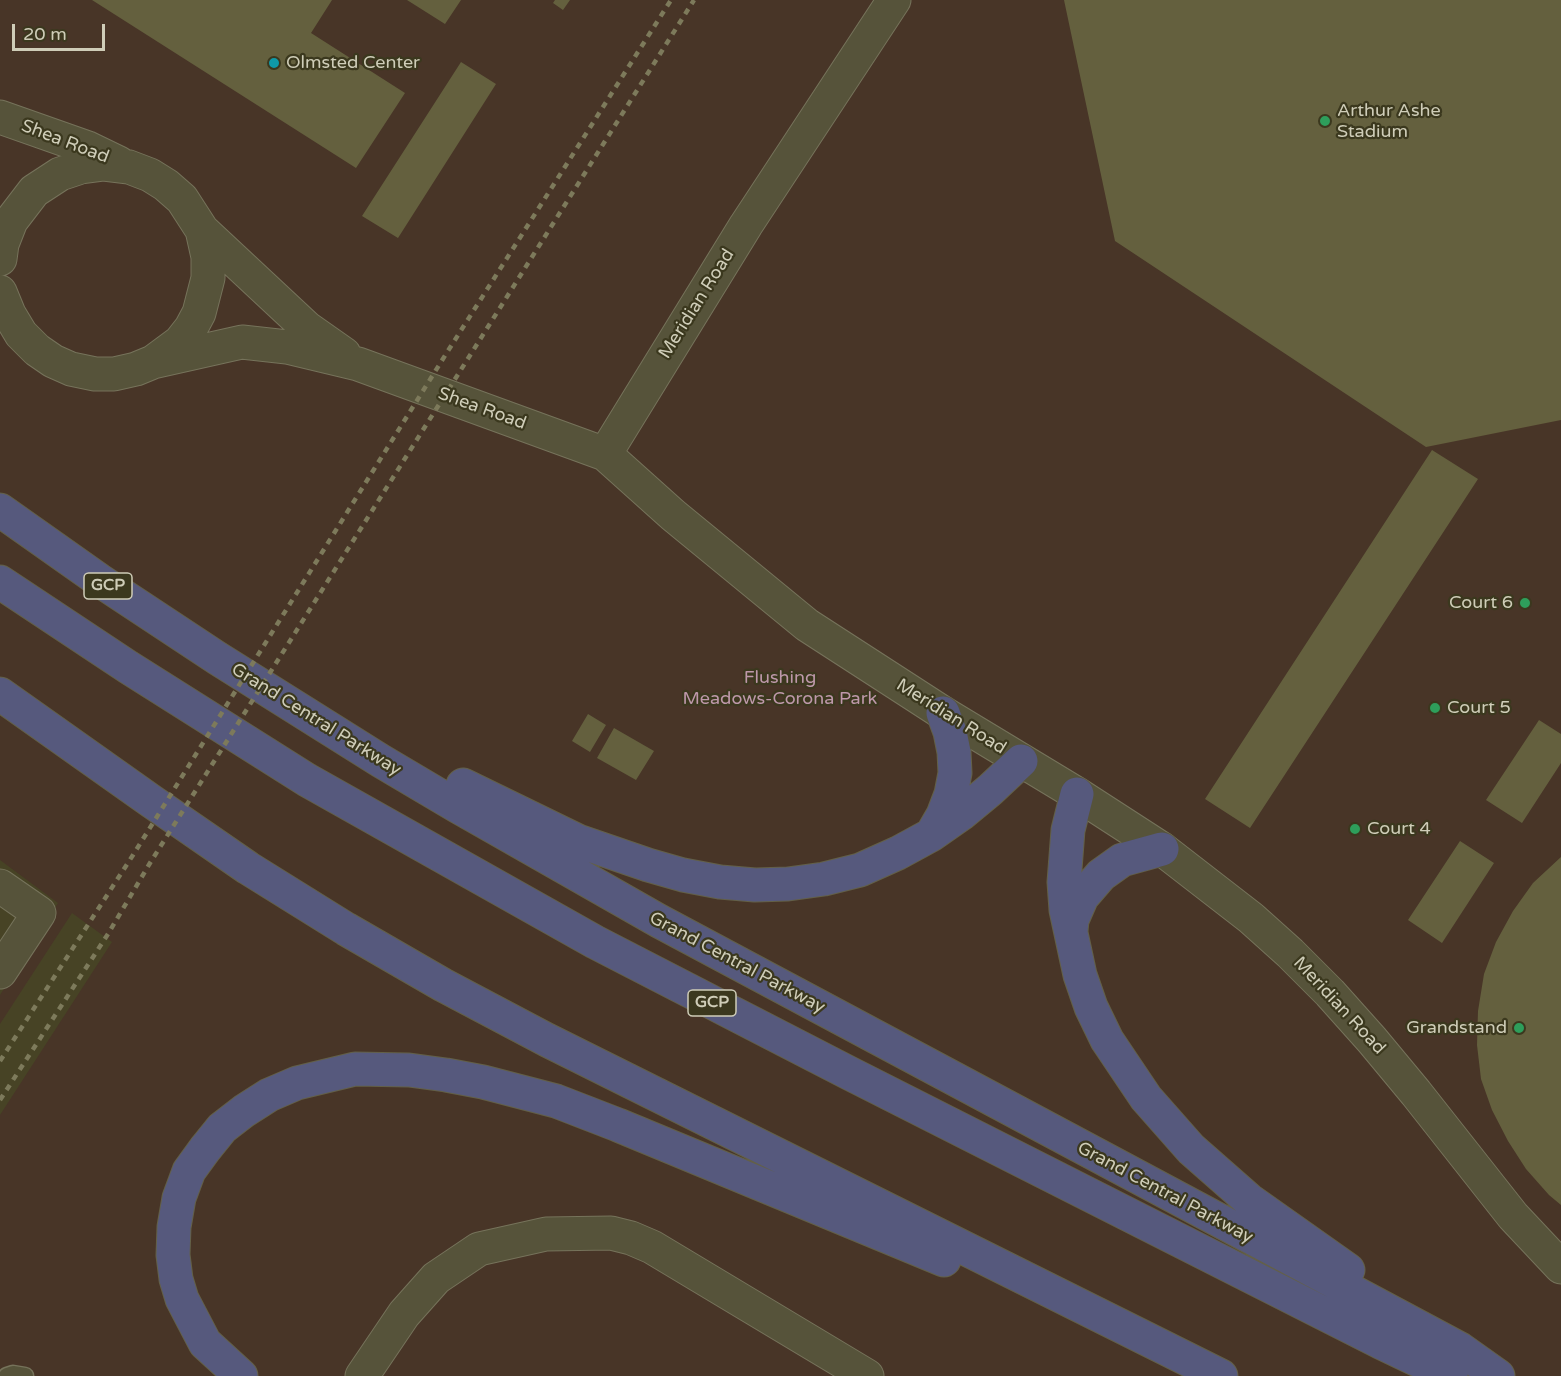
<!DOCTYPE html>
<html>
<head>
<meta charset="utf-8">
<style>
	body { margin:0 }
	#map { position:relative; width:1561px; height:1376px; overflow:hidden; background:#474325; font-family:"Varela Round",sans-serif }
	canvas { display:block }
	.scale { position:absolute; left:12px; top:24px; width:93px; height:27px; box-sizing:border-box; border:3px solid #cfcdb8; border-top:0; padding-left:8px; font-size:18px; line-height:21px; white-space:nowrap; color:#cfcdb8; -webkit-text-stroke:4px #3b381e; paint-order:stroke }
</style>
</head>
<body>
<div id="map">
<canvas width="1561" height="1376"></canvas>
<div class="scale">20 m</div>
</div>
<script>
const ctx = document.querySelector('canvas').getContext('2d');
ctx.lineJoin = 'round';
function fillPath(path, color) { ctx.fillStyle = color; ctx.fill(path, 'evenodd'); }
const toPath = rows => new Path2D(rows.map(r => 'M' + r).join(''));
function strokePath(path, color, width, dash) { ctx.strokeStyle = color; ctx.lineWidth = width; ctx.lineCap = dash ? 'butt' : 'round'; ctx.setLineDash(dash || []); ctx.stroke(path); }
function label(font, color, halo, rows, align = 'center') {
  ctx.font = font + ' "Varela Round",sans-serif'; ctx.lineWidth = 4.5; ctx.setLineDash([]); ctx.textBaseline = 'middle'; ctx.strokeStyle = halo; ctx.fillStyle = color; for (const [text, x, y, turn = 0] of rows) {
    ctx.save(); ctx.translate(x, y); ctx.rotate((+turn || 0) * Math.PI / 180); ctx.textAlign = isNaN(turn) ? turn : align; if (halo) ctx.strokeText(text, 0, 0); ctx.fillText(text, 0, 0); ctx.restore();
  }
}
fillPath(toPath([
	[0,0,1561,0,1561,1376,0,1376,0,1115,112,942,72,913,0,1024,0,995,58,903,0,860]
]), '#483527');
fillPath(toPath([
	[92,0,332,0,311,33,405,93,356,168],
	[407,0,461,0,445,24],
	[555,0,570,0,563,10,553,3],
	[1064,0,1561,0,1561,420,1426,447,1115,241],
	[461,62,496,84,398,238,362,216],
	[1432,450,1478,479,1250,828,1205,799],
	[588,714,606,725,590,752,572,741],
	[1539,720,1561,734,1561,763,1522,823,1486,800],
	[614,728,654,751,636,780,597,758],
	[1460,841,1494,863,1442,943,1408,920],
	[1561,857,1561,1205,1549,1195,1526,1169,1508,1141,1492,1110,1481,1079,1477,1045,1478,1011,1484,974,1496,942,1513,911,1533,883]
]), '#64603e');
const lane = toPath([
	[7,1376,13,1374,25,1376]
]);
const street = toPath([
	[0,117,88,148,119,163],
	[202,230,307,328,344,354],
	[0,259,2,244,11,221,34,191,60,174,81,167,104,164,129,167,150,175,166,185,182,199,202,230,208,257,208,278,199,313,191,328,180,342,153,362,136,369,114,374,95,374,71,369,53,361,37,350,21,334,9,314,0,292],
	[153,362,242,342,287,347,358,364,605,454,673,515,807,625,943,713,1077,794,1162,849,1251,918,1290,953,1330,993,1372,1040,1416,1093,1513,1216,1561,1267],
	[605,454,746,225,894,0],
	[0,886,39,913,0,972],
	[362,1376,404,1314,436,1278,479,1249,546,1234,611,1233,631,1238,652,1247,867,1376]
]);
const highway = toPath([
	[0,510,99,580,217,658,381,761,457,806,659,921,1460,1349,1498,1376],
	[0,582,128,667,307,780,595,942,847,1072,1380,1342,1451,1376],
	[0,694,151,801,248,868,346,929,443,985,547,1040,1221,1376],
	[463,785,578,841,648,865,683,875,720,882,755,885,788,884,824,879,860,870,898,853,931,835,961,814,990,790,1021,761],
	[1077,794,1068,830,1064,882,1066,910,1080,975,1091,1007,1107,1040,1146,1098,1191,1149,1249,1200,1348,1270],
	[932,834,943,815,951,794,955,773,954,752,950,732,943,713],
	[1071,931,1072,920,1082,897,1101,875,1122,860,1162,849],
	[241,1376,205,1343,182,1299,176,1279,173,1255,174,1227,179,1198,189,1171,205,1149,222,1128,244,1111,269,1095,297,1083,355,1069,409,1070,446,1075,483,1082,556,1101,618,1125,944,1260]
]);
strokePath(lane, '#76735b', 19);
strokePath(street, '#76735b', 35);
strokePath(highway, '#636048', 35);
strokePath(lane, '#56533a', 16);
strokePath(street, '#56533a', 33);
strokePath(highway, '#56597d', 33);
strokePath(toPath([
	[0,1061,133,855,446,354,671,0],
	[0,1100,108,934,150,863,694,0]
]), '#7d7a5b', 4.5, [6, 6]);
for (const [x, y, r, color] of [
	[274,63,6,"#0f9aa8"],
	[1325,121,6,"#2e9e5b"],
	[1525,603,6,"#2e9e5b"],
	[1435,708,6,"#2e9e5b"],
	[1355,829,6,"#2e9e5b"],
	[1519,1028,6,"#2e9e5b"]
]) { const dot = new Path2D(); dot.arc(x, y, r, 0, 2 * Math.PI); ctx.fillStyle = color; ctx.fill(dot); strokePath(dot, '#3b381e', 2); }
for (const [x, y, w] of [
	[108,586,48],
	[712,1003,48]
]) { const box = new Path2D(); box.roundRect(x - w / 2, y - 13, w, 26, 4.5); ctx.fillStyle = '#3b381e'; ctx.fill(box); strokePath(box, '#cfcdb8', 1.5); }
label('bold 16px', '#cfcdb8', null, [
	["GCP",108,586],
	["GCP",712,1003]
]);
label('18px', '#cfcdb8', '#3b381e', [
	["Olmsted Center",286,63],
	["Arthur Ashe",1337,111],
	["Stadium",1337,132],
	["Court 6",1513,603,"right"],
	["Court 5",1447,708],
	["Court 4",1367,829],
	["Grandstand",1507,1028,"right"]
], 'left');
label('18px', '#cfcdb8', '#3b381e', [
	["Shea Road",65,142,21],
	["Meridian Road",697,304,-58],
	["Shea Road",482,409,20],
	["Meridian Road",951,717,32],
	["Grand Central Parkway",316,720,32],
	["Grand Central Parkway",737,963,28],
	["Meridian Road",1339,1006,47],
	["Grand Central Parkway",1165,1193,28]
]);
label('18px', '#be98aa', '#3b381e', [
	["Flushing",780,678],
	["Meadows-Corona Park",780,699]
]);
</script>
</body>
</html>
